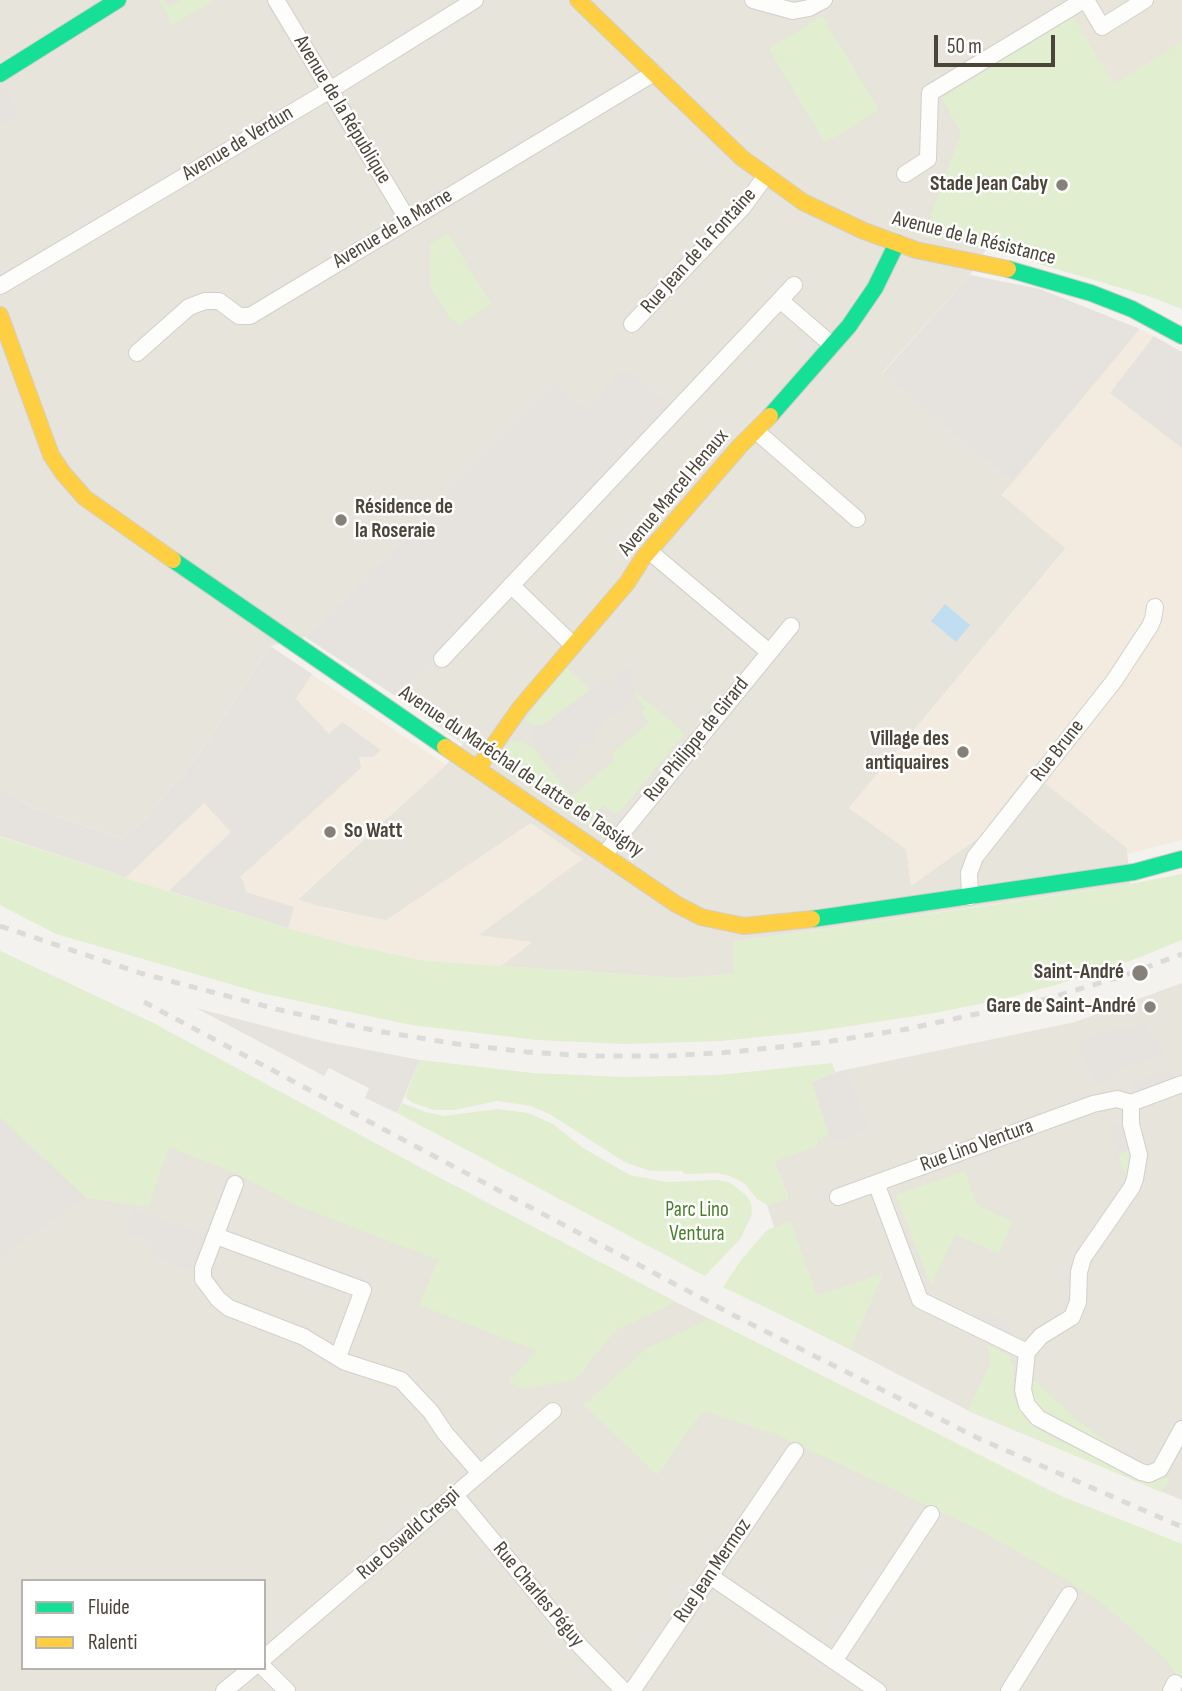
<!DOCTYPE html>
<html>
<head>
<meta charset="utf-8">
<style>
	body { margin:0 }
	#map { position:relative; width:1182px; height:1691px; overflow:hidden; background:#f4f2ee; font-family:"Sofia Sans Condensed",sans-serif }
	canvas { display:block }
	.legend { position:absolute; left:21px; top:1579px; width:245px; height:91px; box-sizing:border-box; background:#fff; border:2px solid #b7b4b0; margin:0; padding:9px 12px; list-style:none; font-size:21px; color:#4b4439 }
	.legend li { display:flex; align-items:center; gap:14px; height:35px }
	.legend b { width:35px; border:2px solid #b7b4b0 }
	.scale { position:absolute; left:934px; top:35px; width:121px; height:32px; box-sizing:border-box; border:4px solid #4b4439; border-top:0; padding-left:9px; font-size:21px; line-height:24px; white-space:nowrap; color:#4b4439; -webkit-text-stroke:5px #fff; paint-order:stroke }
</style>
</head>
<body>
<div id="map">
<canvas width="1182" height="1691"></canvas>
<ul class="legend">
<li><b style="height:9px;background:#16e098"></b>Fluide</li>
<li><b style="height:9px;background:#ffcf43"></b>Ralenti</li>
</ul>
<div class="scale">50 m</div>
</div>
<script>
const ctx = document.querySelector('canvas').getContext('2d');
ctx.lineJoin = 'round';
function fillPath(path, color) { ctx.fillStyle = color; ctx.fill(path, 'evenodd'); }
const toPath = rows => new Path2D(rows.map(r => 'M' + r).join(''));
function strokePath(path, color, width, dash) { ctx.strokeStyle = color; ctx.lineWidth = width; ctx.lineCap = dash ? 'butt' : 'round'; ctx.setLineDash(dash || []); ctx.stroke(path); }
function label(font, color, halo, rows, align = 'center') {
  ctx.font = font + ' "Sofia Sans Condensed",sans-serif'; ctx.lineWidth = 5; ctx.setLineDash([]); ctx.textBaseline = 'middle'; ctx.strokeStyle = halo; ctx.fillStyle = color; for (const [text, x, y, turn = 0] of rows) {
    ctx.save(); ctx.translate(x, y); ctx.rotate((+turn || 0) * Math.PI / 180); ctx.textAlign = isNaN(turn) ? turn : align; if (halo) ctx.strokeText(text, 0, 0); ctx.fillText(text, 0, 0); ctx.restore();
  }
}
fillPath(toPath([
	[0,0,1182,0,1182,309,1152,297,987,248,970,275,883,372,1012,483,1002,495,1066,548,849,808,907,849,911,885,978,838,1030,771,1127,848,1130,884,733,942,733,974,681,978,501,966,531,943,478,936,531,823,386,921,296,901,446,765,463,744,397,697,674,407,587,409,557,384,305,637,270,646,200,753,143,821,122,839,34,808,0,789],
	[0,951,153,1023,421,1168,676,1302,941,1436,1063,1497,1182,1544,1182,1691,0,1691],
	[23,1581,264,1581,264,1668,23,1668],
	[1182,983,1182,1500,973,1413,806,1327,767,1205,788,1198,774,1161,817,1145,812,1082,835,1072,1075,1022]
]), '#e7e4dc');
fillPath(toPath([
	[1140,329,1182,352,1182,840,1128,854,1127,848,1030,771,978,838,911,886,906,849,849,808,1066,549,1002,495],
	[270,646,446,765,297,899,327,909,386,920,531,823,583,859,479,935,532,942,501,966,426,961,346,944,288,928,125,878,112,872,0,837,0,789,34,808,122,839,143,821,200,753]
]), '#f3ebdf');
fillPath(toPath([
	[970,275,1040,289,1140,329,1012,483,883,373],
	[623,369,675,407,397,697,305,637,557,383,587,409],
	[196,1008,322,1041,420,1060,397,1113,365,1098,369,1088,329,1068,324,1076]
]), '#e6e2de');
fillPath(toPath([
	[1101,0,1182,0,1182,100,1114,84,1073,16]
]), '#eae5da');
fillPath(toPath([
	[159,0,164,0,169,7,181,0,214,0,173,25],
	[822,16,879,110,825,143,769,49],
	[1073,16,1114,84,1182,42,1182,309,1152,297,961,241,923,237,961,132,941,98],
	[448,233,491,304,460,325,450,318,431,287,430,245],
	[565,665,590,690,543,725,534,726,525,720],
	[636,692,685,733,617,815,603,805,588,826,502,767,499,759,512,740,524,743,532,747,572,796,615,760,611,754,649,723,641,712,646,709,634,693],
	[0,837,112,872,125,878,288,928,346,944,426,961,681,978,733,974,733,942,1025,900,1130,884,1182,874,1182,940,1130,961,1059,984,1004,999,935,1013,818,1031,721,1041,625,1044,537,1040,411,1025,261,993,56,934,0,905],
	[0,951,153,1023,421,1168,676,1302,616,1330,575,1380,524,1389,509,1381,537,1351,419,1305,438,1260,296,1205,236,1173,169,1147,148,1207,86,1198,0,1118],
	[420,1060,533,1073,626,1077,719,1075,832,1063,835,1072,812,1082,829,1135,816,1141,818,1146,774,1161,788,1199,767,1205,757,1199,744,1183,730,1176,718,1173,684,1174,682,1171,651,1171,626,1163,551,1115,531,1106,497,1101,455,1110,435,1110,413,1103,405,1097],
	[402,1103,425,1112,444,1116,497,1109,528,1113,553,1124,583,1148,630,1175,667,1182,716,1180,729,1182,746,1195,751,1203,752,1214,741,1238,705,1276,397,1113],
	[1129,1150,1130,1162,1126,1177,1118,1155],
	[965,1171,977,1205,1013,1222,999,1254,955,1234,931,1286,896,1195],
	[791,1221,817,1296,883,1274,851,1349,723,1287,741,1260,767,1230],
	[710,1319,1063,1497,1182,1544,1182,1682,1167,1661,1108,1608,1060,1576,979,1530,776,1434,703,1411,657,1475,584,1405,646,1349],
	[987,1345,1007,1354,1014,1368,1013,1396,1027,1421,1055,1439,1094,1456,1139,1481,1151,1483,1165,1477,1170,1479,1161,1492,968,1410,991,1362],
	[1029,1375,1077,1420,1115,1448,1114,1451,1100,1441,1047,1416,1032,1402]
]), '#e1eecf');
fillPath(toPath([
	[8,88,18,119,0,126,0,92],
	[1154,336,1182,352,1182,448,1110,393],
	[270,646,312,674,296,699,329,734,342,722,381,750,373,757,359,757,361,768,240,877,244,883,246,892,294,907,288,928,169,891,231,832,204,803,125,878,112,872,0,836,0,789,34,808,122,839,143,821,200,753],
	[625,666,639,678,631,687,636,692,630,697,632,701,610,718,608,715,602,718,605,722,593,732,597,738,585,748,581,744,578,749,580,752,558,769,533,742,534,726,543,725,603,681,609,685],
	[1147,1022,1153,1040,1159,1038,1165,1054,1109,1074,1111,1079,1094,1085,1078,1042,1120,1027,1122,1031],
	[1170,1068,1174,1079,1133,1094,1129,1082],
	[848,1070,868,1129,832,1143,812,1082],
	[0,1118,86,1198,0,1256],
	[1119,1122,1129,1150,1118,1154,1108,1126],
	[133,1209,206,1234,191,1271,150,1255,154,1242,125,1232],
	[979,1310,1013,1324,1009,1336,975,1321]
]), '#e6e3df');
fillPath(toPath([
	[945,604,970,625,956,642,931,621]
]), '#c0ddf1');
const street = toPath([
	[276,0,408,220],
	[753,0,793,11,809,8,824,0],
	[1086,0,1102,27,1145,0],
	[905,174,928,159,930,93,1084,0],
	[0,286,330,90,475,0],
	[780,300,794,285],
	[632,324,743,207,765,177],
	[137,353,189,307,205,301,219,301,239,316,250,316,654,73],
	[756,431,857,519],
	[649,551,769,652],
	[511,585,573,645],
	[442,659,780,300,832,345],
	[604,855,791,626],
	[970,897,969,873,975,857,1114,681,1150,626,1153,619,1155,607],
	[1131,1103,1131,1124,1139,1155,1135,1179,1132,1187,1083,1258,1079,1272,1078,1302,1072,1317,1041,1336,1027,1352,1023,1390,1027,1405,1038,1418,1141,1472,1149,1474,1160,1469,1182,1429],
	[876,1183,920,1300,1027,1352],
	[235,1184,203,1268,203,1279,218,1299,229,1308,304,1337,345,1362,401,1380,431,1412,445,1433,480,1473],
	[838,1197,1093,1104,1117,1099,1131,1103,1182,1084],
	[216,1236,363,1290,338,1357],
	[455,1495,580,1646,624,1691],
	[710,1576,878,1691],
	[264,1658,553,1411],
	[834,1661,931,1514],
	[264,1668,287,1691],
	[224,1691,252,1668],
	[632,1691,795,1451],
	[1009,1691,1069,1595],
	[1171,1691,1175,1683]
]);
const fast = toPath([
	[0,74,118,0],
	[1008,269,1091,293,1132,309,1182,336],
	[770,416,849,326,875,288,897,243],
	[173,560,445,747],
	[812,919,1134,872,1182,859]
]);
const slow = toPath([
	[578,0,742,158,803,202,864,231,916,250,1008,269],
	[0,315,51,455,63,473,85,498,173,560],
	[445,747,676,904,701,917,744,926,812,919],
	[478,768,520,708,627,583,643,558,739,447,770,416]
]);
strokePath(street, '#d2d0cb', 18);
strokePath(fast, '#d3cfc5', 18);
strokePath(slow, '#d3cfc5', 18);
strokePath(street, '#fdfdfc', 16);
strokePath(fast, '#16e098', 16);
strokePath(slow, '#ffcf43', 16);
strokePath(toPath([
	[0,926,140,973,284,1011,377,1031,457,1044,527,1052,590,1056,666,1056,732,1052,826,1042,907,1029,1046,999,1123,976,1182,954],
	[144,1002,735,1316,980,1439,1182,1527]
]), '#dbdbda', 5, [9, 9]);
for (const [x, y, r, color] of [
	[1062,185,7,"#868178"],
	[341,520,7,"#868178"],
	[963,752,7,"#868178"],
	[330,832,7,"#868178"],
	[1140,973,9,"#868178"],
	[1150,1007,7,"#868178"]
]) { const dot = new Path2D(); dot.arc(x, y, r, 0, 2 * Math.PI); ctx.fillStyle = color; ctx.fill(dot); strokePath(dot, '#fff', 2.5); }
label('21px', '#4b4439', '#fff', [
	["Avenue de la République",342,110,59],
	["Avenue de Verdun",238,144,-31],
	["Avenue de la Marne",393,229,-31],
	["Avenue de la Résistance",974,239,14],
	["Rue Jean de la Fontaine",699,251,-48],
	["Avenue Marcel Henaux",674,493,-50],
	["Rue Philippe de Girard",697,740,-51],
	["Rue Brune",1058,751,-52],
	["Avenue du Maréchal de Lattre de Tassigny",521,772,34],
	["Rue Lino Ventura",977,1146,-20],
	["Rue Oswald Crespi",409,1534,-41],
	["Rue Jean Mermoz",713,1571,-56],
	["Rue Charles Péguy",538,1595,50]
]);
label('bold 21px', '#4b4439', '#fff', [
	["Stade Jean Caby",1048,185],
	["Résidence de",355,508,"left"],
	["la Roseraie",355,532,"left"],
	["Village des",949,740],
	["antiquaires",949,764],
	["So Watt",344,832,"left"],
	["Saint-André",1124,973],
	["Gare de Saint-André",1136,1007]
], 'right');
label('21px', '#4a7f2a', '#fff', [
	["Parc Lino",697,1211],
	["Ventura",697,1235]
]);
</script>
</body>
</html>
